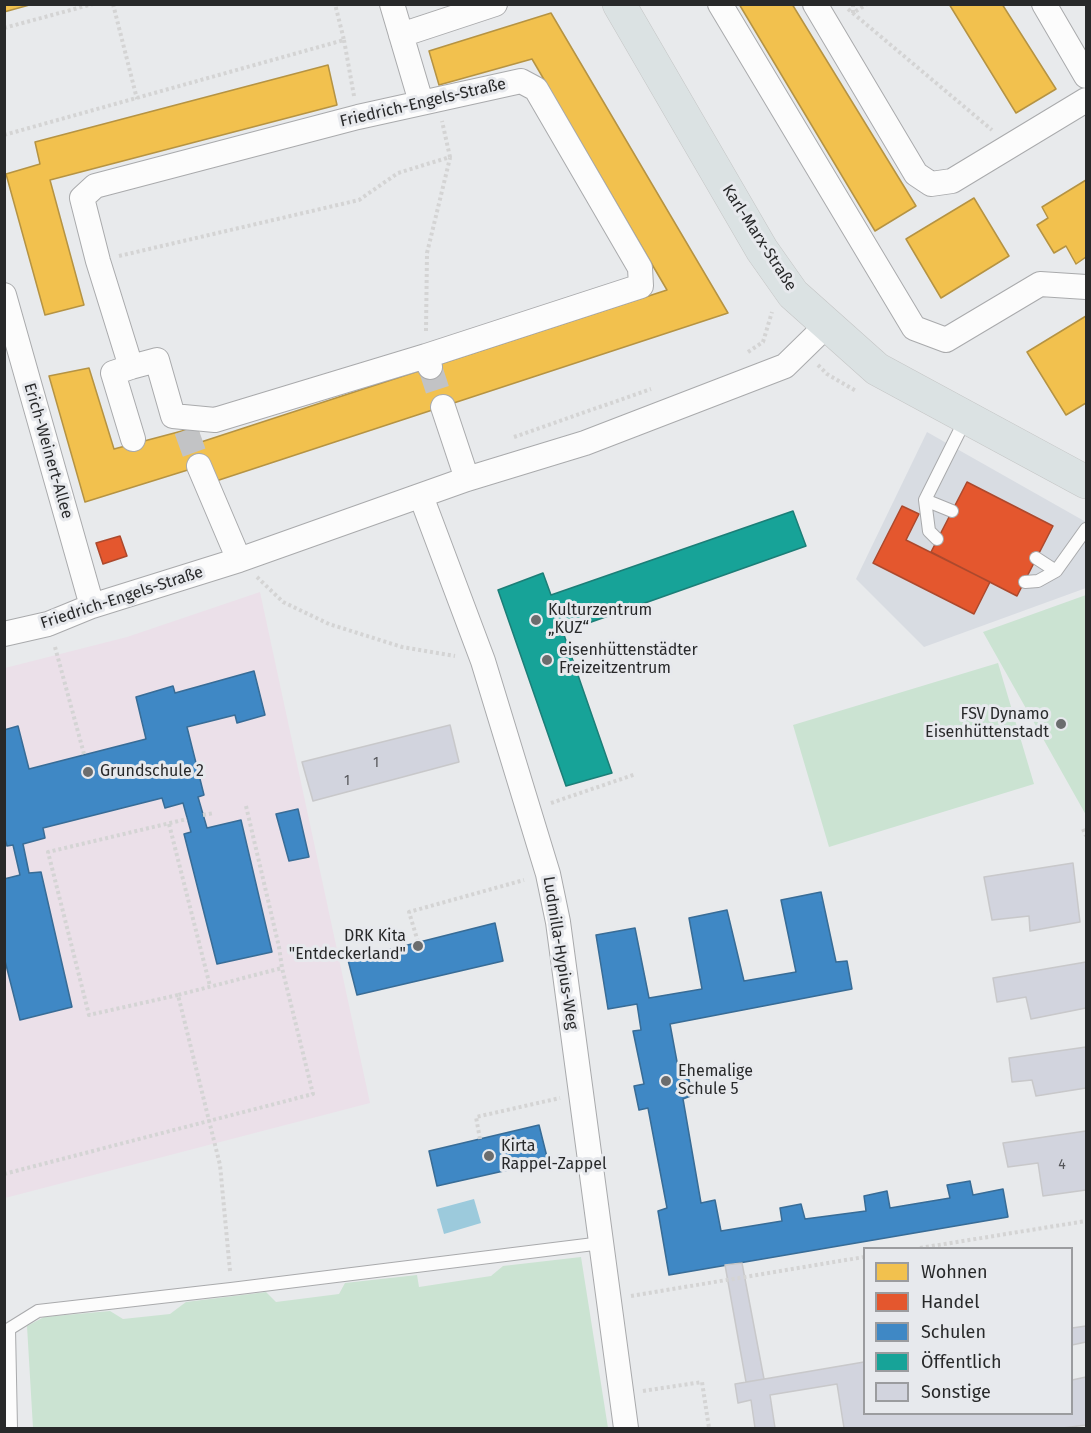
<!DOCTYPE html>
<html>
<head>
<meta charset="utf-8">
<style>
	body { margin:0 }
	#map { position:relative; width:1091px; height:1433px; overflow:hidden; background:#e8eaec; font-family:"Fira Sans",sans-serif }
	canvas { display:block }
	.frame { position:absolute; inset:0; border:6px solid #28292a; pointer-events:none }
	.legend { position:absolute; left:863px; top:1247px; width:210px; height:168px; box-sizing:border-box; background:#e7e9ed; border:2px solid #9b9c9f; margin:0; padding:8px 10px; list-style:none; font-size:18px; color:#28292a }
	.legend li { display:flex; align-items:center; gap:12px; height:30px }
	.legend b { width:30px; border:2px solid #9b9c9f }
</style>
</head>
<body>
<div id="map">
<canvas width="1091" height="1433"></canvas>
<div class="frame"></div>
<ul class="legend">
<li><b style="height:16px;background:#f2c14e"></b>Wohnen</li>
<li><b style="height:16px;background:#e4572e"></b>Handel</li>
<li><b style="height:16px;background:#3f88c5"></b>Schulen</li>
<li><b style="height:16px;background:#17a398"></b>Öffentlich</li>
<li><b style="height:16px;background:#d2d4de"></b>Sonstige</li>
</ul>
</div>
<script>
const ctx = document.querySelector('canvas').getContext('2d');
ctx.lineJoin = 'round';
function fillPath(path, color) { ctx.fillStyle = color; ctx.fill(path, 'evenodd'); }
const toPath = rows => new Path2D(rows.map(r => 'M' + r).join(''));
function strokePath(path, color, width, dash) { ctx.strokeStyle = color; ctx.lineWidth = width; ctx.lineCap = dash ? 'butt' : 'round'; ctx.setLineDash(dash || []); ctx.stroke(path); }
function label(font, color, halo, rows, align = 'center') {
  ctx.font = font + ' "Fira Sans",sans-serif'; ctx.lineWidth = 6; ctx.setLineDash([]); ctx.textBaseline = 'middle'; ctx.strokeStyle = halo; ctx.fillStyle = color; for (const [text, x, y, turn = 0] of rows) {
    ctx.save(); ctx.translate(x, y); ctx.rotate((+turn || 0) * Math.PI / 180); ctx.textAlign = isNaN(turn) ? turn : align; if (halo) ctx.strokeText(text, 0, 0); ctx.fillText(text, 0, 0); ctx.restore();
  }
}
fillPath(toPath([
	[927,432,1086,522,1086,588,924,647,856,579]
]), '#d8dce2');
fillPath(toPath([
	[260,592,370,1103,5,1198,5,668,127,637]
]), '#ebe0e9');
fillPath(toPath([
	[1086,595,1086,815,983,632],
	[998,663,1034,784,829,847,793,725],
	[581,1257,608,1428,33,1428,27,1326,44,1317,110,1311,123,1319,170,1314,186,1302,266,1292,276,1302,339,1294,345,1283,417,1275,419,1287,491,1276,503,1266]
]), '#cbe3d2');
fillPath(toPath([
	[474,1199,481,1223,444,1234,437,1209]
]), '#9ccadc');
const homes = toPath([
	[4,4,33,4,4,12,4,4],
	[739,4,792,4,916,206,875,231,739,4],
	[949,4,1002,4,1056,89,1016,113,949,4],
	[551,13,728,313,213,482,207,464,85,502,49,376,89,368,114,449,197,427,201,442,667,290,532,59,439,85,429,51,551,13],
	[328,65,337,105,50,180,84,305,45,315,6,174,40,164,35,142,328,65],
	[1086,180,1086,257,1076,264,1066,246,1054,253,1037,225,1048,218,1042,207,1086,180],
	[974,198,1009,256,941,298,906,239,974,198],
	[1086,316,1086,403,1066,415,1027,352,1086,316]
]);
fillPath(homes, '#f2c14e');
strokePath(homes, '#b59343', 1.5);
const shops = toPath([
	[967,482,1053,526,1017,596,931,552,967,482],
	[902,506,919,514,906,540,990,582,974,614,873,563,902,506],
	[120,536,127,556,103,564,96,543,120,536]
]);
fillPath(shops, '#e4572e');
strokePath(shops, '#ac492d', 1.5);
const schools = toPath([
	[254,671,265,715,237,723,235,715,187,727,204,795,198,797,207,828,241,820,272,952,217,964,184,834,191,832,183,803,165,808,162,798,43,828,45,838,23,844,29,873,41,872,72,1007,20,1020,4,957,4,879,20,875,13,845,7,846,4,836,4,730,18,726,29,769,146,739,136,697,173,686,175,693,254,671],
	[298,809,309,857,289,861,276,814,298,809],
	[821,892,836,962,847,961,852,989,670,1024,680,1078,688,1076,693,1095,683,1099,701,1203,715,1200,721,1231,782,1221,780,1208,801,1204,805,1219,866,1211,864,1196,887,1191,890,1208,950,1198,947,1185,970,1181,973,1195,1003,1189,1008,1217,669,1275,658,1211,667,1208,648,1108,639,1110,634,1086,644,1084,633,1031,641,1030,637,1004,608,1009,596,935,635,928,649,998,702,989,689,918,727,910,744,981,796,972,781,900,821,892],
	[495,923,503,961,357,995,348,960,495,923],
	[539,1125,548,1161,437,1186,429,1151,539,1125]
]);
fillPath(schools, '#3f88c5');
strokePath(schools, '#386c96', 1.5);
const public = toPath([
	[793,511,806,546,563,632,612,773,566,786,498,590,543,573,551,595,793,511]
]);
fillPath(public, '#17a398');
strokePath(public, '#1c7e77', 1.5);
const building = toPath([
	[450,725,459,762,313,801,302,762,450,725],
	[1073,863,1080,922,1030,931,1029,916,992,920,984,877,1073,863],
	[1086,962,1086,1008,1031,1019,1026,997,997,1002,993,978,1086,962],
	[1086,1047,1086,1088,1036,1096,1032,1080,1012,1082,1009,1058,1086,1047],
	[1086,1131,1086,1190,1043,1196,1038,1163,1008,1167,1003,1143,1086,1131],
	[742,1263,764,1379,746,1382,725,1265,742,1263],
	[1086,1326,1086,1342,1072,1345,1072,1328,1086,1326],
	[864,1362,864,1414,1072,1414,1072,1380,1086,1377,1086,1425,1063,1428,844,1428,837,1384,770,1395,775,1428,755,1428,751,1400,738,1403,735,1384,864,1362]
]);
fillPath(building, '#d2d4de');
strokePath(building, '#c8c8ca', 1.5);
strokePath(toPath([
	[430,367,443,407],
	[186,430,199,466]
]), '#c2c3c5', 24, [24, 12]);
const service = toPath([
	[925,500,929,531,937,539],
	[952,511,925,500,966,418],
	[1036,558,1056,571,1086,529],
	[1025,582,1038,581,1056,571],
	[11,1428,9,1329,38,1311,231,1289,602,1243]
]);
const minor = toPath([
	[392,4,421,102],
	[720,4,914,328,946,340,1040,284,1086,287],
	[815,4,916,174,931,184,952,181,1086,100],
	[1044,4,1086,76],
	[401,35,495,4],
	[4,295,92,606],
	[426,356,215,420,173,416,157,360,131,367,98,261,82,198,95,186,358,117,521,81,536,89,640,268,641,286,426,356,430,367],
	[131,367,113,373,133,439],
	[443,407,467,479],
	[199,466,239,560],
	[421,496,483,661,548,874,558,922,626,1428],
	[4,634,48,624,92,606,239,560,467,479,585,443,785,366,827,325]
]);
const primary = toPath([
	[619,4,762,250,793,294,877,369,1086,482]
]);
strokePath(service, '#a9aaac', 14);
strokePath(minor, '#a9aaac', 26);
strokePath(primary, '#c4c5c5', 34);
strokePath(toPath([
	[113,4,137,99],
	[853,4,853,13,867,4],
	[848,9,992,130],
	[4,28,93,4],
	[344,40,354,96],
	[4,135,344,40,335,4],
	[119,256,359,200,398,173,450,157,442,121],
	[426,331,427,253,450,158],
	[748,352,763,342,772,312],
	[818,365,827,374,856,391],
	[514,437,651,389],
	[257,577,283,602,329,624,402,647,455,656],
	[55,647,84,754],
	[551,803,636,774],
	[203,815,214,813],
	[169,824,210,986],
	[1083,829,1086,836],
	[418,942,409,912,524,880],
	[178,995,89,1015,48,852,187,819],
	[480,1139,476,1117,560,1098],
	[4,1174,313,1094,282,968],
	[920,1248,1086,1221],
	[230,1271,220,1165,178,995,282,968,279,947,246,806],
	[631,1296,864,1257],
	[643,1391,702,1382,709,1428]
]), '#d4d4d4', 4, [3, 3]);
strokePath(service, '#fcfcfc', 12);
strokePath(minor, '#fcfcfc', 24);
strokePath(primary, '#dbe2e3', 33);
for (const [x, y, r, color] of [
	[536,620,6,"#6b6d6e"],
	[547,660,6,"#6b6d6e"],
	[1061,724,6,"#6b6d6e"],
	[88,772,6,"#6b6d6e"],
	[418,946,6,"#6b6d6e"],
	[666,1081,6,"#6b6d6e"],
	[489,1156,6,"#6b6d6e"]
]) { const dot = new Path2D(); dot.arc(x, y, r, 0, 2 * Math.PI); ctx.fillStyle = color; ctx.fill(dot); strokePath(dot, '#e7e9ed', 2); }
label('14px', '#55565a', null, [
	["1",376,763],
	["1",347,781],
	["4",1062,1165]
]);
label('16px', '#28292a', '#e7e9ed', [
	["Friedrich-Engels-Straße",423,103,-13],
	["Karl-Marx-Straße",759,238,57],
	["Erich-Weinert-Allee",48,451,74],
	["Friedrich-Engels-Straße",122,598,-18],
	["Ludmilla-Hypius-Weg",560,953,81]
]);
label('16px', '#28292a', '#e7e9ed', [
	["Kulturzentrum",548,611],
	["„KUZ“",548,629],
	["eisenhüttenstädter",559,651],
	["Freizeitzentrum",559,669],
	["FSV Dynamo",1049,715,"right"],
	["Eisenhüttenstadt",1049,733,"right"],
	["Grundschule 2",100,772],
	["DRK Kita",406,937,"right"],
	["\"Entdeckerland\"",406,955,"right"],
	["Ehemalige",678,1072],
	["Schule 5",678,1090],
	["Kirta",501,1147],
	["Rappel-Zappel",501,1165]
], 'left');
</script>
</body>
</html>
